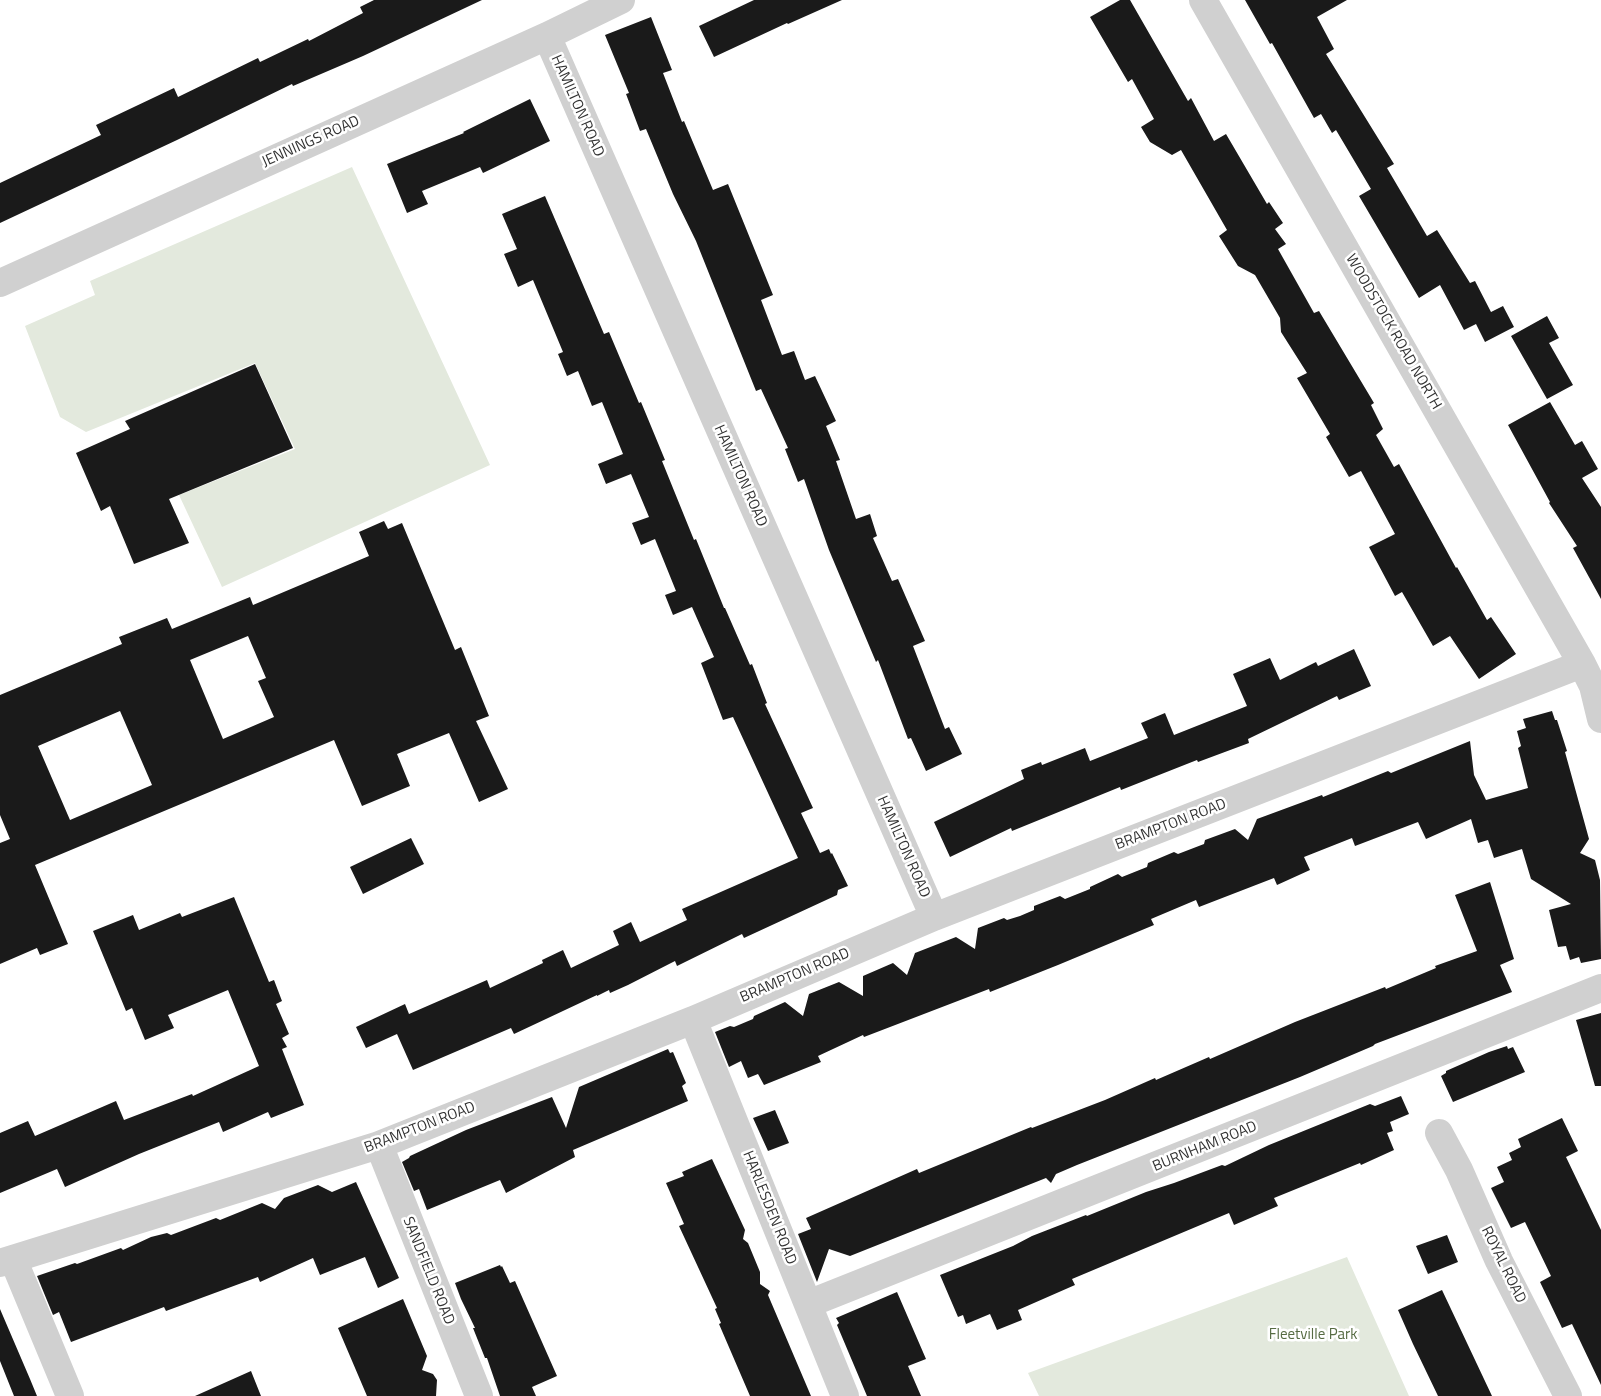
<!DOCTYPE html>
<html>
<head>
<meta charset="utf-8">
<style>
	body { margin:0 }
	canvas { display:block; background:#fff }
</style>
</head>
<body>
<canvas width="1601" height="1396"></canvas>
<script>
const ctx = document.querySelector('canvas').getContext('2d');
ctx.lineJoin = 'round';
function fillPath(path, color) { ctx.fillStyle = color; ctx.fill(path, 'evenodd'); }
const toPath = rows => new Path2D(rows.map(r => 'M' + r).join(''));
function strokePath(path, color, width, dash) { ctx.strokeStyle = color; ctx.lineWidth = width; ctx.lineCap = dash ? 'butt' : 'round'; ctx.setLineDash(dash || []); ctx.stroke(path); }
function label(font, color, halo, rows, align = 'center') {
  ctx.font = font + ' "Titillium Web",sans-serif'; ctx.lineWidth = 5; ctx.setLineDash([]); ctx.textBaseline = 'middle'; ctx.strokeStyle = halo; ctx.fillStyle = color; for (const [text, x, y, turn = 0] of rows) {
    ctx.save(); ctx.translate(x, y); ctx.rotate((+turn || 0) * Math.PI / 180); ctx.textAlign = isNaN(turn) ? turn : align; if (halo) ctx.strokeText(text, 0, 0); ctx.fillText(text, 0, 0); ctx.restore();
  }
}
fillPath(toPath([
	[352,167,490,465,222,587,179,495,295,449,255,363,86,432,60,417,25,326,95,295,90,281],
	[1347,1257,1409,1396,1039,1396,1028,1373]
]), '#e3e9dd');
fillPath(toPath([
	[374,0,482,0,363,56,293,86,292,84,177,140,0,223,0,183,101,135,96,125,174,88,178,97,258,58,260,62,308,39,309,41,363,13,360,7],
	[754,0,842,0,788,24,787,23,714,57,699,26],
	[1120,0,1130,0,1188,101,1191,98,1214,141,1226,134,1267,204,1269,202,1283,223,1275,229,1286,244,1278,249,1314,313,1319,311,1374,403,1371,405,1383,429,1376,435,1394,467,1399,464,1456,568,1457,567,1487,620,1491,617,1516,654,1479,679,1450,636,1433,646,1402,592,1395,596,1369,547,1395,534,1361,471,1349,477,1326,437,1330,434,1297,378,1307,373,1281,332,1280,318,1255,275,1238,266,1219,236,1227,230,1181,150,1172,155,1150,142,1141,127,1154,119,1132,79,1128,82,1090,17],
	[1245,0,1347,0,1317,17,1334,49,1326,54,1394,164,1387,168,1427,236,1437,230,1470,283,1475,281,1491,312,1503,306,1514,327,1485,342,1476,324,1464,330,1440,285,1419,298,1359,196,1371,189,1336,130,1332,133,1321,114,1314,118,1272,43,1270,44],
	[651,17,672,70,663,73,682,122,684,121,713,190,728,184,773,295,761,300,782,355,794,351,805,380,815,376,836,421,826,426,840,460,836,461,856,519,870,514,877,536,873,538,892,581,898,579,925,641,913,646,945,729,949,727,962,754,926,771,911,738,908,739,878,660,876,662,829,550,804,479,798,482,785,449,788,448,761,389,756,391,696,241,673,194,646,129,640,131,626,94,629,93,605,35],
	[530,99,550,141,483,173,480,167,422,191,428,204,407,213,387,164,464,133,463,132],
	[545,196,604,334,609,332,639,403,641,402,665,460,662,461,694,540,696,539,724,608,725,608,750,665,752,664,767,703,765,704,813,808,801,813,820,853,829,849,831,854,832,853,848,886,838,890,837,895,744,938,742,934,677,966,675,961,628,985,610,993,609,990,597,996,597,995,514,1034,511,1028,413,1070,397,1034,366,1048,356,1027,405,1004,409,1014,487,980,490,988,543,963,542,960,563,950,571,968,619,945,613,931,631,922,640,942,687,920,682,909,798,858,733,717,723,720,701,663,714,657,692,607,673,615,665,595,676,591,655,539,641,545,632,523,649,517,631,474,606,484,598,464,623,454,602,402,592,406,578,371,567,376,558,354,563,352,533,280,518,287,504,254,517,249,502,214],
	[1547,316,1559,338,1549,343,1573,385,1547,399,1511,336],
	[255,364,293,448,169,499,189,543,134,564,110,506,101,511,76,453,130,429,125,421],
	[1550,402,1575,445,1582,441,1598,469,1582,478,1601,507,1601,599,1573,548,1577,546,1549,503,1550,502,1508,425],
	[384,521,388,529,402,523,455,650,461,647,489,716,476,721,508,789,479,802,449,733,397,754,410,786,362,806,334,740,35,865,68,944,40,955,37,948,0,964,0,843,10,839,0,815,0,695,122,644,119,637,167,618,172,629,250,597,253,605,369,556,359,532],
	[248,636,266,678,258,681,274,717,223,739,190,660],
	[120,711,152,785,70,820,38,746],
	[1354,649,1371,686,1339,700,1337,696,1248,739,1249,743,1198,762,1197,760,1121,790,1120,787,1012,831,1011,828,950,857,934,822,1024,779,1021,770,1041,762,1042,765,1085,748,1090,761,1148,738,1141,723,1165,713,1174,735,1247,706,1233,674,1270,658,1280,680,1316,662,1318,666],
	[1552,711,1555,720,1557,720,1567,751,1565,752,1589,839,1580,853,1595,860,1600,880,1601,959,1581,963,1579,957,1570,960,1566,946,1558,947,1549,910,1571,904,1531,879,1522,849,1494,858,1488,840,1478,843,1471,819,1426,839,1418,822,1355,846,1352,838,1304,857,1310,870,1277,885,1274,878,1199,907,1196,900,1151,919,1154,925,1058,965,990,992,989,989,864,1037,863,1035,818,1056,821,1062,764,1085,758,1074,748,1078,741,1061,729,1067,715,1032,730,1026,734,1027,753,1019,754,1016,785,1002,803,1016,809,994,839,982,863,996,863,976,893,963,907,975,915,953,956,937,975,949,978,928,1004,918,1007,920,1020,916,1034,910,1034,906,1060,896,1065,899,1090,889,1090,887,1118,874,1122,877,1147,867,1148,863,1174,852,1178,854,1204,844,1205,840,1235,829,1248,840,1257,819,1322,795,1323,797,1388,771,1391,773,1470,741,1474,775,1486,800,1528,788,1518,748,1521,746,1517,731,1526,728,1523,719],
	[411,838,424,864,363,894,350,867],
	[1490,882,1514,959,1500,965,1512,992,1375,1044,1373,1046,1300,1077,1077,1165,1056,1174,1051,1183,1046,1178,850,1256,829,1249,817,1282,798,1234,811,1229,806,1218,917,1169,919,1173,1031,1127,1032,1128,1105,1100,1155,1078,1156,1080,1209,1057,1210,1059,1295,1022,1385,987,1386,989,1436,968,1435,966,1477,951,1455,895],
	[234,897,269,982,274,980,282,1001,276,1004,289,1034,282,1038,287,1047,282,1049,304,1105,271,1118,268,1112,223,1132,219,1122,139,1154,65,1187,57,1169,0,1193,0,1133,28,1121,35,1136,116,1101,124,1120,192,1094,193,1096,259,1066,228,990,168,1015,174,1028,145,1040,132,1008,126,1011,93,931,133,915,139,930,180,913,182,917],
	[1601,1013,1601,1086,1595,1086,1576,1020],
	[1507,1046,1508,1049,1513,1047,1525,1072,1453,1102,1441,1076,1446,1073,1446,1071,1489,1052],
	[668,1049,670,1053,673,1052,686,1083,682,1086,688,1101,573,1150,575,1157,506,1193,500,1180,427,1210,419,1189,414,1191,402,1162,409,1158,410,1156,466,1130,552,1097,566,1128,579,1087],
	[1401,1096,1409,1114,1390,1122,1393,1131,1387,1133,1394,1150,1361,1165,1360,1163,1274,1198,1278,1206,1234,1225,1229,1213,1072,1279,1075,1285,1018,1310,1022,1320,997,1330,990,1314,966,1324,963,1315,958,1317,940,1275,1013,1246,1032,1236,1086,1215,1087,1216,1146,1192,1174,1183,1222,1165,1225,1166,1269,1145,1370,1104,1375,1106],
	[775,1110,789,1143,768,1151,753,1118],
	[1562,1118,1578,1151,1566,1157,1601,1230,1601,1385,1572,1324,1562,1328,1540,1282,1551,1276,1525,1222,1511,1228,1491,1188,1504,1182,1497,1167,1512,1160,1509,1153,1521,1147,1518,1139],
	[712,1159,745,1230,743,1239,748,1243,760,1272,760,1284,770,1291,768,1295,811,1396,750,1396,719,1324,721,1323,715,1309,717,1308,679,1226,684,1224,666,1183,684,1176,682,1172],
	[356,1182,399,1278,378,1288,365,1257,320,1275,313,1258,260,1282,258,1277,166,1311,164,1307,71,1342,59,1312,53,1315,37,1276,75,1263,77,1264,121,1248,123,1250,151,1237,167,1233,171,1235,216,1218,220,1220,262,1203,275,1209,284,1198,318,1185,332,1192],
	[1447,1235,1458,1262,1428,1274,1416,1246],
	[500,1265,501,1267,502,1266,510,1283,515,1281,557,1376,532,1387,536,1396,500,1396,487,1358,485,1358,473,1328,475,1328,461,1299,455,1283],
	[1442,1290,1492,1396,1438,1396,1413,1344,1398,1310],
	[897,1292,926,1359,908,1366,921,1396,867,1396,837,1325,839,1323,836,1318],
	[403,1299,427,1356,422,1370,433,1374,437,1380,436,1396,367,1396,338,1328],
	[0,1309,30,1379,37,1396,14,1396,0,1361],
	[251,1371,261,1396,195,1396]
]), '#1a1a1a');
strokePath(toPath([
	[1203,0,1582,664,1593,686,1601,719],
	[547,36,934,917],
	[0,283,547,36,621,0],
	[693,1020,845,1396],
	[1439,1133,1459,1170,1499,1261,1568,1396],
	[379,1145,479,1396],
	[13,1259,70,1396],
	[0,1263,379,1145,693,1020,934,917,1582,664],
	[808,1304,1601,988]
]), '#d0d0d0', 28);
label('15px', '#333', '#fff', [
	["HAMILTON ROAD",577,106,66],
	["JENNINGS ROAD",311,142,-24],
	["WOODSTOCK ROAD NORTH",1393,332,60],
	["HAMILTON ROAD",740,476,66],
	["BRAMPTON ROAD",1171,825,-21],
	["HAMILTON ROAD",903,847,66],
	["BRAMPTON ROAD",795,976,-23],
	["BRAMPTON ROAD",420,1128,-21],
	["BURNHAM ROAD",1205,1147,-22],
	["HARLESDEN ROAD",769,1208,68],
	["ROYAL ROAD",1503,1265,64],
	["SANDFIELD ROAD",428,1271,68]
]);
label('15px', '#576c43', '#fff', [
	["Fleetville Park",1313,1335]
]);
</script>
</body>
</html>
